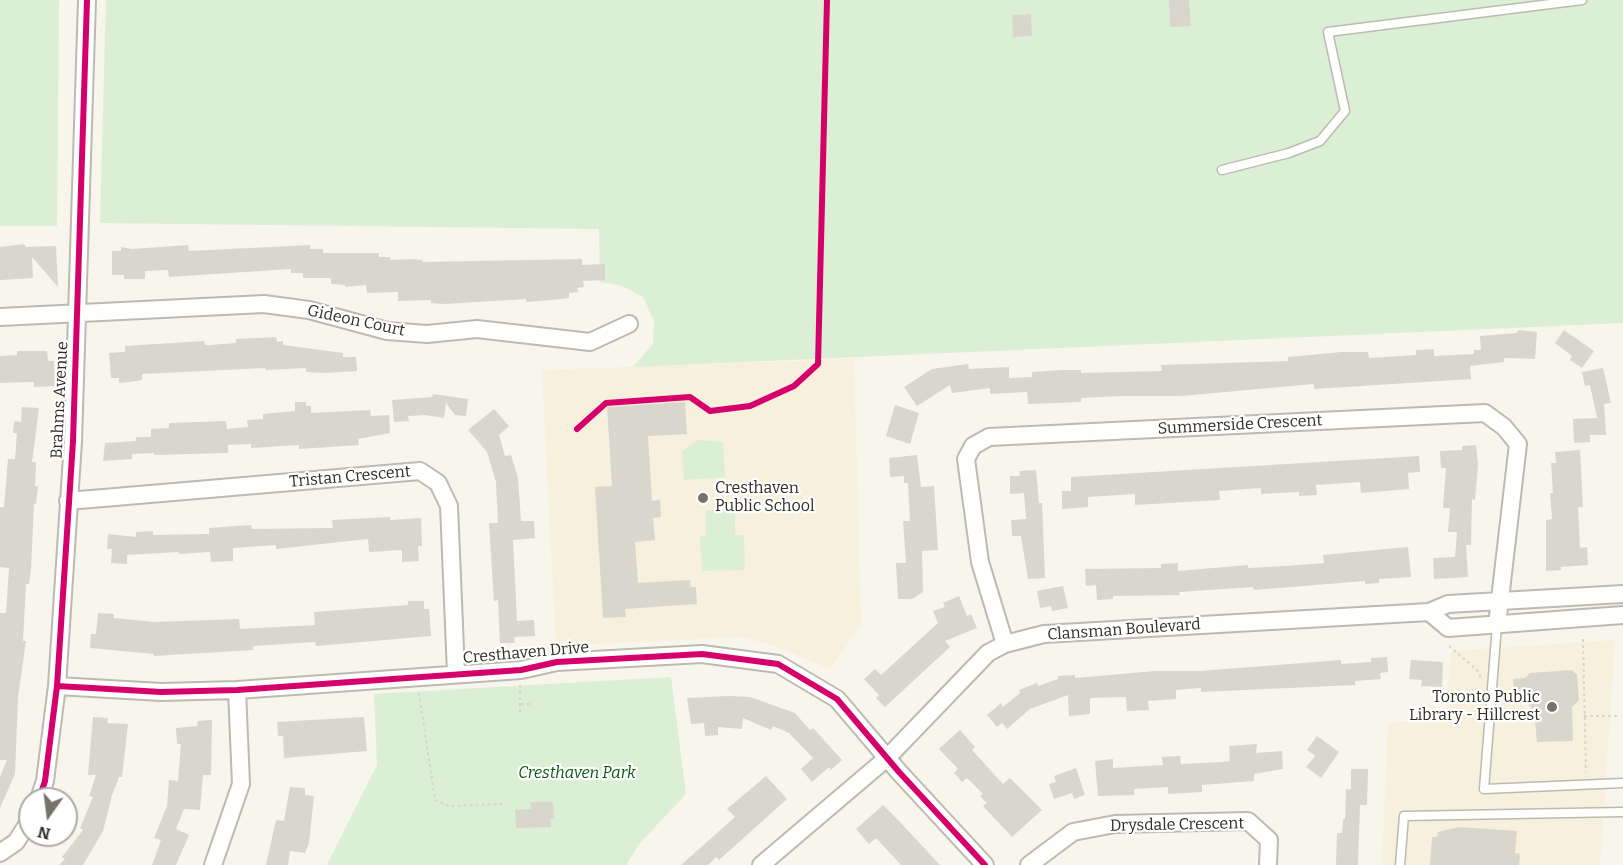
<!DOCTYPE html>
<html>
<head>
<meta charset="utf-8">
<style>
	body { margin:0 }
	#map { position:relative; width:1623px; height:865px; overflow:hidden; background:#f8f5ec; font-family:Bitter,serif }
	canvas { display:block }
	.north { position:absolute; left:18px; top:787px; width:60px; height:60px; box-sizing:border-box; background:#fff; border:2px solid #acaba8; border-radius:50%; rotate:194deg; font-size:16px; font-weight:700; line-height:24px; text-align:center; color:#302d25 }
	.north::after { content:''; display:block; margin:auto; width:21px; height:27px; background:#76736b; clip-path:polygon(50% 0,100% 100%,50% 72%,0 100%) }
</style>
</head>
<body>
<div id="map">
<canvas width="1623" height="865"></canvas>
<div class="north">N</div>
</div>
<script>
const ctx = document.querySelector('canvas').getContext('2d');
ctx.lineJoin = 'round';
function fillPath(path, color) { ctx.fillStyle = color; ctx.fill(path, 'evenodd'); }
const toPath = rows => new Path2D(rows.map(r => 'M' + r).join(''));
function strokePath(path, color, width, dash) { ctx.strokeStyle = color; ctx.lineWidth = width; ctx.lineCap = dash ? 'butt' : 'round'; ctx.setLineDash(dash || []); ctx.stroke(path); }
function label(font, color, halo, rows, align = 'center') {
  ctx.font = font + ' Bitter,serif'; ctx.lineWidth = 4.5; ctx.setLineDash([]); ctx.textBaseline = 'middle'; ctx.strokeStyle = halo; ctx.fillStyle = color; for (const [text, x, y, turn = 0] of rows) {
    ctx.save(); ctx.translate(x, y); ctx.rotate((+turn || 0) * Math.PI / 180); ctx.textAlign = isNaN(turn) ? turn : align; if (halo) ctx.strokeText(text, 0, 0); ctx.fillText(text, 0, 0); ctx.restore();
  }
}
fillPath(toPath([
	[854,359,861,625,830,669,776,646,741,637,556,646,542,370],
	[1615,640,1600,865,1382,865,1388,723,1445,718,1451,651]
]), '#f7f0dc');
fillPath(toPath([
	[0,0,59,0,57,226,0,226],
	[106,0,1623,0,1623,323,633,367,653,344,654,321,643,297,620,285,600,282,599,229,100,223],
	[698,440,723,442,725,477,684,480,682,451],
	[706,510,735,510,735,535,744,535,745,570,702,571,700,536,706,536],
	[671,677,686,794,640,843,626,865,327,865,377,765,374,694]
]), '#dbefd5');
fillPath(toPath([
	[1169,0,1189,0,1191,26,1170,27],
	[1031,14,1032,36,1013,37,1012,15],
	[24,244,26,247,56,246,58,287,32,257,33,278,0,280,0,247],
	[188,245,189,251,310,245,310,249,323,249,323,253,379,253,379,257,390,257,391,260,411,259,422,260,423,262,582,259,582,265,605,264,605,280,583,281,584,287,577,288,578,292,569,293,569,298,552,300,526,302,526,299,445,304,431,303,431,300,398,301,398,292,367,293,366,285,345,287,345,285,331,284,331,278,303,278,303,273,291,273,291,269,169,277,168,270,145,271,145,279,124,279,124,275,112,275,112,251,121,251,121,247,132,249],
	[1518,330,1537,332,1535,359,1504,358,1504,362,1470,366,1471,379,1314,389,1314,384,1181,396,1122,396,1081,398,1081,402,1028,404,1027,392,990,394,990,388,952,393,950,385,917,406,904,387,932,369,968,364,969,369,1009,367,1009,378,1032,377,1032,372,1063,370,1081,370,1081,373,1162,371,1161,365,1288,361,1288,357,1341,352,1368,352,1369,358,1416,355,1416,350,1434,349,1434,356,1474,354,1474,350,1481,350,1480,336,1517,333],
	[1564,330,1594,351,1582,368,1570,360,1572,356,1555,343],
	[276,337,277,342,283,341,283,345,343,353,343,357,356,357,357,371,324,373,306,372,306,368,266,370,265,368,142,374,142,380,130,382,119,383,119,378,111,378,109,353,125,352,125,346,204,341,205,345,210,345,236,343,236,339],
	[17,351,47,351,48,361,54,361,55,386,34,387,34,382,0,383,0,356,17,355],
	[1603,368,1611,403,1604,404,1606,435,1590,435,1590,442,1574,443,1573,419,1597,418,1590,385,1585,386,1582,372],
	[433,394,468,399,466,416,455,415,446,403,444,418,425,415,408,416,409,421,394,422,392,400,432,397],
	[295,402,306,402,306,406,311,406,311,413,370,410,371,416,389,415,390,433,358,439,359,445,299,449,299,445,251,448,251,444,228,445,228,453,154,455,154,453,132,454,132,459,103,461,105,443,136,441,136,437,151,437,151,429,169,428,169,423,226,421,227,429,248,427,247,420,263,419,263,414,295,411],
	[685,402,687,434,648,436,652,501,660,500,661,517,653,518,655,540,635,542,638,583,690,580,691,587,696,587,697,604,625,609,626,617,603,618,595,487,612,486,607,407],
	[895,405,919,413,910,444,886,436],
	[22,407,39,408,32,462,36,462,35,486,38,486,36,504,34,503,31,570,29,584,26,584,23,641,26,641,18,697,15,774,0,808,0,777,7,760,0,760,0,613,6,613,9,568,0,567,0,507,4,507,8,459,15,459,17,433,13,433,14,421,21,422],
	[494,409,509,426,499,435,505,456,511,455,518,478,521,521,534,521,535,538,513,540,517,621,534,620,535,636,514,637,515,643,500,643,498,600,494,601,489,523,498,523,496,482,487,452,468,430],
	[1476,445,1478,465,1475,500,1472,499,1471,545,1466,545,1468,577,1434,579,1433,558,1455,557,1457,532,1448,532,1450,508,1443,508,1446,468,1441,468,1440,451,1462,450,1462,446],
	[1580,450,1583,507,1578,507,1580,548,1587,547,1588,565,1561,567,1561,570,1546,571,1546,520,1552,519,1550,493,1553,493,1551,463,1556,463,1555,452],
	[917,455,921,487,934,486,938,550,922,551,923,592,912,599,898,599,896,563,906,563,903,521,910,521,908,483,904,483,904,476,890,477,889,458],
	[1419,456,1420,472,1408,473,1409,489,1361,493,1360,482,1316,485,1317,495,1299,496,1299,492,1261,494,1261,488,1219,491,1220,500,1135,505,1135,494,1088,497,1088,507,1062,509,1062,491,1071,491,1071,477],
	[1036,470,1039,503,1042,503,1045,578,1028,579,1021,536,1012,536,1011,520,1026,519,1024,493,1010,494,1010,476,1020,476,1019,471],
	[390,517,390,520,421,518,422,546,418,546,419,561,402,562,402,550,369,552,368,539,276,549,276,545,233,548,233,561,211,562,210,552,179,554,179,552,127,555,127,564,111,563,112,549,107,549,108,534,136,537,136,532,153,531,153,535,209,534,209,528,251,525,252,529,333,528,332,520],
	[1408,547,1411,577,1379,579,1379,583,1365,584,1365,581,1254,590,1253,587,1179,592,1180,595,1113,596,1113,599,1097,600,1096,585,1086,586,1085,569,1161,568,1161,564,1178,563,1178,571,1248,565,1248,568,1286,566,1324,563,1323,555],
	[1063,586,1068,608,1052,611,1051,606,1040,608,1037,591],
	[959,596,967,616,971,614,977,628,945,641,950,647,885,707,876,698,879,695,864,679,875,669,881,675,938,623,933,611,945,607,943,603],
	[408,601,424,601,424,609,429,609,431,636,316,646,315,642,253,646,253,650,154,656,154,654,90,648,91,634,96,634,98,613,114,614,114,618,155,622,239,619,240,629,315,625,314,612,408,605],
	[1387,657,1388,672,1380,673,1381,679,1355,681,1355,685,1201,692,1201,688,1176,690,1176,699,1148,701,1149,710,1127,711,1126,697,1090,698,1090,714,1069,716,1068,695,1030,709,1007,729,1002,723,997,727,987,715,1001,703,1003,707,1020,693,1019,690,1037,683,1038,686,1058,679,1058,676,1075,675,1075,678,1155,671,1200,671,1341,660,1341,664,1371,662,1371,658],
	[1411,660,1443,662,1442,687,1421,686,1422,680,1409,679],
	[1572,670,1577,675,1579,700,1572,707,1573,741,1537,742,1534,710,1527,703,1515,704,1513,679,1525,678,1530,673],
	[729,696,750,697,795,713,810,730,813,728,842,760,831,770,829,767,812,782,801,769,813,758,789,733,773,726,771,730,743,718,742,729,718,727,718,735,705,736,704,723,691,724,687,698],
	[93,717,108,718,107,723,128,724,122,777,119,777,112,795,103,831,83,865,59,865,65,859,62,857,83,830,80,828,93,797,89,796,96,775,88,775],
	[364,717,367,751,284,758,283,736,278,736,277,722],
	[212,720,211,775,203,775,200,810,184,809,176,829,189,835,176,865,152,865,161,840,154,838,167,806,169,780,178,781,181,744,177,744,176,728,198,726,197,721],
	[960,730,975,747,972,750,1003,784,1010,778,1042,810,1012,837,983,806,987,803,980,796,983,794,967,778,962,782,954,773,958,769,939,749],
	[1317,736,1339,752,1321,778,1306,767,1315,756,1307,750],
	[1257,744,1256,753,1282,751,1283,769,1254,774,1254,781,1202,785,1202,792,1168,794,1168,787,1134,789,1134,795,1098,796,1095,761,1113,759,1113,768,1163,765,1162,757,1180,756,1181,764,1222,762,1230,761,1229,746],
	[1076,768,1085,795,1074,799,1072,793,1054,799,1049,784,1056,782,1054,776],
	[1351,769,1368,769,1367,805,1360,805,1358,865,1336,865,1337,833,1342,833,1343,819,1345,819,1346,789,1351,790],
	[766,776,787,799,719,860,716,857,708,865,681,865,735,817,727,809],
	[290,787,305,788,305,795,314,796,309,843,305,853,290,851,288,865,266,865,276,820,284,821],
	[530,802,553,802,554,819,550,819,551,827,516,828,515,810,531,809],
	[883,805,899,821,940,865,901,865,876,838,869,844,856,829],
	[1459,827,1517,831,1515,853,1520,854,1519,865,1430,865,1432,837,1437,837,1438,832]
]), '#d9d6ce');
const lane = toPath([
	[1222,170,1289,153,1320,141,1345,111,1328,32,1582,0],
	[1497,625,1484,789,1623,783],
	[1400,865,1404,816,1623,812]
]);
const street = toPath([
	[0,317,264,304,309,310,387,331,427,334,477,329,590,342,629,324],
	[68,501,420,471,438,483,449,506,456,673],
	[1429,612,1448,628,1623,615],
	[1005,644,980,562,966,459,973,446,989,437,1485,413,1504,427,1518,444,1497,625],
	[57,686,161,692,237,690,521,670,557,662,702,654,778,664,837,699,899,772,985,865],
	[39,799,45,781,57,686,73,441,87,0],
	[0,853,16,842,30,820],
	[213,865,241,784,237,690],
	[761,865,887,758,988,653,1005,644,1044,634,1429,612,1448,604,1623,594],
	[1029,865,1073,832,1115,824,1248,821,1269,840,1268,865]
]);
strokePath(lane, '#bdbab2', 11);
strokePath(street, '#bdbab2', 20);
strokePath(toPath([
	[1583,639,1586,772],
	[1449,646,1477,670,1482,680],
	[520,685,520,715],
	[419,693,435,800,449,806,504,804],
	[521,704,533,704],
	[1584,716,1617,716]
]), '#d7d6d2', 2, [3, 3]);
strokePath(lane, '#fefefc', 8);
strokePath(street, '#fefefc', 16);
strokePath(toPath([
	[577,429,606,403,690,397,710,411,750,406,794,386,818,364,827,0],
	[57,686,161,692,237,690,521,670,557,662,702,654,778,664,837,699,899,772,985,865],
	[39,799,45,781,57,686,73,441,87,0]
]), '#d6006c', 6);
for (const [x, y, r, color] of [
	[703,498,6,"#76736b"],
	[1552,707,6,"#76736b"]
]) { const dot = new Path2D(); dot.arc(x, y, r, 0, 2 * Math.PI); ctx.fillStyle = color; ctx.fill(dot); strokePath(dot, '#fff', 2); }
label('16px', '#302d25', '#fff', [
	["Gideon Court",356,321,12],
	["Brahms Avenue",60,400,-87],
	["Summerside Crescent",1240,425,-3],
	["Tristan Crescent",350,477,-5],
	["Clansman Boulevard",1124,630,-4],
	["Cresthaven Drive",526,653,-5],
	["Drysdale Crescent",1177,825,-1]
]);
label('16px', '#302d25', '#fff', [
	["Cresthaven",715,489],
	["Public School",715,507],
	["Toronto Public",1540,698,"right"],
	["Library - Hillcrest",1540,716,"right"]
], 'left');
label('italic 16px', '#075811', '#fff', [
	["Cresthaven Park",577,774]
]);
</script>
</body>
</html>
